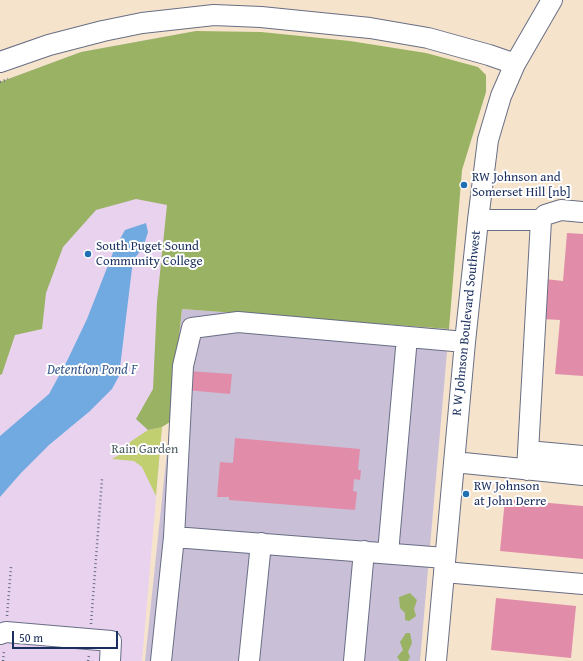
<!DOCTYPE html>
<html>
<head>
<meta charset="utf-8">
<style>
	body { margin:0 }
	#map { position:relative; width:583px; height:661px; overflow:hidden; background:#f6e3cc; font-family:"Gentium Book Plus",serif }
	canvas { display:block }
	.scale { position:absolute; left:12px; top:631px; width:106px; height:18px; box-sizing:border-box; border:2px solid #1b2f5e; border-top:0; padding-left:5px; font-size:12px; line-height:14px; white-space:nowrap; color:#1b2f5e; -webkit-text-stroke:3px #fff; paint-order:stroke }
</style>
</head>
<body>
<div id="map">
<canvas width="583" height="661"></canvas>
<div class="scale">50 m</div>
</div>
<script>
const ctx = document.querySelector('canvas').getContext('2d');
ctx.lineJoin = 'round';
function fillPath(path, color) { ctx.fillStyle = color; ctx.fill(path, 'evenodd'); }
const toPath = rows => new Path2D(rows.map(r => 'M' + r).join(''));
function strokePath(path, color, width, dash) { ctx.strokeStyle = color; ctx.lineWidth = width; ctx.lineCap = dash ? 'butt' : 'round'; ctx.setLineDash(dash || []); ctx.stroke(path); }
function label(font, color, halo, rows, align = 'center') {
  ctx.font = font + ' "Gentium Book Plus",serif'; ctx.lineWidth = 4; ctx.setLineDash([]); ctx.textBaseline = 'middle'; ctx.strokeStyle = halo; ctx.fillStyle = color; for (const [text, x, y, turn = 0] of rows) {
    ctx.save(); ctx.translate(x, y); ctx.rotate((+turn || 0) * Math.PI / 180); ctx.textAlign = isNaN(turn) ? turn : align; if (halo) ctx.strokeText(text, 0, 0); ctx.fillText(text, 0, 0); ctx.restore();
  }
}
fillPath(toPath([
	[196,31,142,661,0,661,0,82,81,52]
]), '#e8d2ee');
fillPath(toPath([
	[182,309,449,329,420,661,145,661]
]), '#c9bfd7');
fillPath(toPath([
	[162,427,156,496,142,467,134,461,112,459,126,451,130,442,148,430]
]), '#c2cf71');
fillPath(toPath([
	[196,31,261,32,350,41,426,53,478,67,486,75,486,92,462,170,449,329,182,309,170,422,162,427,148,430,136,419,153,389,157,302,167,205,136,199,96,210,63,247,46,293,42,329,15,335,2,374,0,375,0,82,81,52],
	[410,593,417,600,414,609,416,616,409,621,405,620,405,613,400,608,399,597],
	[406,633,410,633,412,643,408,652,410,657,408,661,400,661,397,657,403,650,400,642]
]), '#99b263');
fillPath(toPath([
	[146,223,148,232,143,248,133,260,119,376,112,389,90,411,49,445,21,473,0,497,0,436,49,394,67,361,87,319,114,250,125,230]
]), '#71aae0');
fillPath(toPath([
	[567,233,583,234,583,376,555,374,560,320,542,319,545,279,563,281],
	[187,371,232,374,230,394,186,390],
	[235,438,360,449,358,470,361,470,360,480,354,479,353,491,357,492,355,510,229,500,229,497,217,497,220,462,233,463],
	[505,499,583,506,583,559,500,551],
	[496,598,576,606,571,658,491,650]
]), '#e18da9');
const minor = toPath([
	[0,62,49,45,103,31,142,23,214,15,261,17,370,28,428,38,489,55,515,64],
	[478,220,541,220],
	[528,451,583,456],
	[454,462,583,475],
	[527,470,541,220,545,215,561,210,583,212],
	[174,537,445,558],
	[388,553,407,337],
	[444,572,583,584],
	[0,634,6,632,111,641,110,661],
	[161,661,174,537,183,366,192,328,238,322,465,342],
	[249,661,261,543],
	[354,661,364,551],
	[436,661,465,342,478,220,488,140,501,96,515,64,552,0]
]);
strokePath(minor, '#686e84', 22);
strokePath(toPath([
	[0,82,8,79],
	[7,616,11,567],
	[91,624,102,479],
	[3,661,4,650],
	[88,661,89,655]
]), '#686e84', 2.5, [1, 3]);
strokePath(minor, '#fff', 20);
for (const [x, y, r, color] of [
	[464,185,4,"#1f6fb2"],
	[88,254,4,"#1f6fb2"],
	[466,494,4,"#1f6fb2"]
]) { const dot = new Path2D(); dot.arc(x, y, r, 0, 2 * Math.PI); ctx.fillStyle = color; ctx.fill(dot); strokePath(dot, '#fff', 1.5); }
label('13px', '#1b2f5e', '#fff', [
	["RW Johnson and",472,178],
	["Somerset Hill [nb]",472,193],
	["South Puget Sound",96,247],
	["Community College",96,262],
	["RW Johnson",474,487],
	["at John Derre",474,502]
], 'left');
label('13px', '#1b2f5e', '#fff', [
	["R W Johnson Boulevard Southwest",467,323,-84]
]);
label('13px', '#4d5f64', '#fff', [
	["Rain Garden",145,450]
]);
label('italic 14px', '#395a8c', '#fff', [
	["Detention Pond F",92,370]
]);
</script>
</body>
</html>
